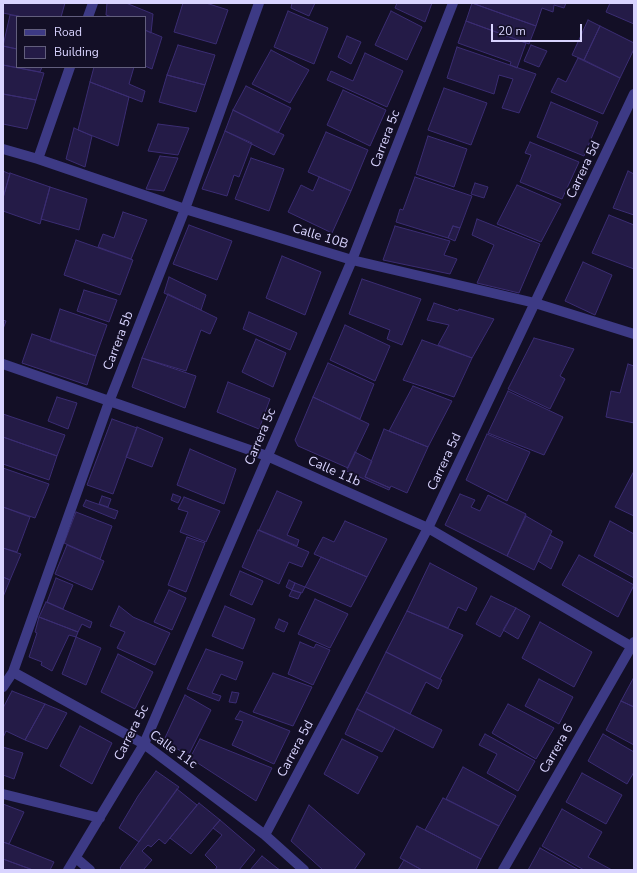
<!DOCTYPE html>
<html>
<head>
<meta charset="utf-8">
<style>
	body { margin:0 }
	#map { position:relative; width:637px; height:873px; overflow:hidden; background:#130f26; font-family:"Nunito Sans",sans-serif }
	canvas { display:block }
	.frame { position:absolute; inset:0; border:4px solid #d9d4ff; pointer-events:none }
	.legend { position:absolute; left:16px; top:16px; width:130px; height:52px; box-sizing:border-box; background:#130f26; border:1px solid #625e7d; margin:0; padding:5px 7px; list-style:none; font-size:12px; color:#d9d4ff }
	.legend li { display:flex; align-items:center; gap:8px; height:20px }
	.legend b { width:20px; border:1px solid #625e7d }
	.scale { position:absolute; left:491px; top:24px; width:91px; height:18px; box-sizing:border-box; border:2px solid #d9d4ff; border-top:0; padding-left:5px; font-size:12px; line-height:14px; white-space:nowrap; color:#d9d4ff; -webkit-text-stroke:3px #130f26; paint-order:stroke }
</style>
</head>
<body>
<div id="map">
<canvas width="637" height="873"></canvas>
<div class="frame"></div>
<ul class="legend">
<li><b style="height:5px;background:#3d3a85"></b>Road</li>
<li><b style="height:11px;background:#241b47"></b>Building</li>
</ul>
<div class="scale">20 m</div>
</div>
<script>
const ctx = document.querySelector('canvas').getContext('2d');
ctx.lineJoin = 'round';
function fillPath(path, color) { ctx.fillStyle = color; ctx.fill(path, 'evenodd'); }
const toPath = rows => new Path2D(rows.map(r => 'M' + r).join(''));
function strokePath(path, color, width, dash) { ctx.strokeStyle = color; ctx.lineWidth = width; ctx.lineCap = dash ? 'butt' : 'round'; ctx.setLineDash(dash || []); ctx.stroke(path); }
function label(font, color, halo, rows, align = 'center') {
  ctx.font = font + ' "Nunito Sans",sans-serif'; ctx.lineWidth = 4; ctx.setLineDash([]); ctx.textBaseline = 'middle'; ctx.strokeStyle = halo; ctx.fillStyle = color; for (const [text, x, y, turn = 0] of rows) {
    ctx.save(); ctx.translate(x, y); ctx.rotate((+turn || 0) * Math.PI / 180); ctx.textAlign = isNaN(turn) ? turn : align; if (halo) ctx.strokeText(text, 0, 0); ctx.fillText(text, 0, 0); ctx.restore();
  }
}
const building = toPath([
	[3,3,65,3,61,17,23,17,3,13,3,3],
	[107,3,126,3,153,14,151,33,145,30,145,17,112,17,106,15,107,3],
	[183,3,206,3,228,10,216,44,174,32,183,3],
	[292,3,315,3,309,16,291,8,292,3],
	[397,3,432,3,425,22,395,8,397,3],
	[472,3,566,3,564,8,554,5,553,12,542,8,536,26,472,3],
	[472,3,536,26,529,44,466,21,472,3],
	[610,3,634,3,634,24,606,12,610,3],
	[288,11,328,28,314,64,274,47,288,11],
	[391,11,422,27,407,60,375,45,391,11],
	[10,15,23,17,17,17,17,49,3,46,10,15],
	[588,20,600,26,584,60,572,55,588,20],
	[466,21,526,43,517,68,510,65,511,62,458,43,466,21],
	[600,26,634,43,634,49,620,78,584,60,600,26],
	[145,30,162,37,152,69,145,66,145,30],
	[347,36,361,42,351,64,338,57,347,36],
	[178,45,215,55,205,85,167,75,178,45],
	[531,45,547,51,539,67,524,61,531,45],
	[3,46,17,49,17,67,42,67,40,72,3,65,3,46],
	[457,47,536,74,519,113,502,108,513,79,499,75,494,94,447,78,457,47],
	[271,50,309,70,290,103,252,84,271,50],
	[365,53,403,71,387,107,327,80,331,71,353,81,365,53],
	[578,58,620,78,603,114,551,92,558,78,566,82,578,58],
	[3,65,44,73,36,100,3,94,3,65],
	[94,67,134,67,129,84,145,91,142,102,90,82,94,67],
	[167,75,205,85,196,112,159,102,167,75],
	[90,82,129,97,118,146,78,130,90,82],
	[246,86,291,108,278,133,233,110,246,86],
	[444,88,487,103,471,145,428,130,444,88],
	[343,90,386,110,370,146,327,125,343,90],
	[3,94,36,100,27,129,3,124,3,94],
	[551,102,598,122,584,156,537,137,551,102],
	[233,110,284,135,274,155,225,131,233,110],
	[158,124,189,128,178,155,148,151,158,124],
	[74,128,92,136,85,167,66,159,74,128],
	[225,131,252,143,239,177,234,175,227,196,202,189,225,131],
	[326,132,368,150,351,191,308,172,326,132],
	[428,136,467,149,454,187,416,174,428,136],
	[530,142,579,162,562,199,520,182,531,155,525,153,530,142],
	[160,156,178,158,164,191,146,189,160,156],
	[251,158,284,169,269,211,235,199,251,158],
	[3,171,10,174,3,198,3,171],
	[628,171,634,174,634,215,613,208,628,171],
	[10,173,50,187,40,224,3,211,3,198,10,173],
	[319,177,351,191,332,233,288,212,301,185,313,191,319,177],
	[415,177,472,196,460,228,453,226,448,238,396,222,400,209,403,210,415,177],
	[475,183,488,187,484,198,471,194,475,183],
	[517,185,561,204,541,242,497,224,517,185],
	[50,187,87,199,79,230,41,219,50,187],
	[123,212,147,220,131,259,98,247,103,234,114,238,123,212],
	[609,215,634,225,634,269,592,253,609,215],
	[477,219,540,244,519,293,477,283,494,245,472,235,477,219],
	[189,225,232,241,217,280,173,264,189,225],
	[395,226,450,241,444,255,457,259,450,274,383,260,395,226],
	[453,226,460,228,455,241,448,238,453,226],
	[76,240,133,260,120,295,64,275,76,240],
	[282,256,321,272,305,315,266,298,282,256],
	[583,262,612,275,595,315,565,301,583,262],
	[169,277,206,295,201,310,164,293,169,277],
	[362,279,421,299,402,345,387,339,390,330,349,314,362,279],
	[84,290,117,300,109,322,77,311,84,290],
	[168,294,217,318,210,334,201,330,186,371,142,358,168,294],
	[434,303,458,311,459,309,494,319,472,358,438,345,449,325,427,320,434,303],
	[60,309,107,325,96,356,50,341,60,309],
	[249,312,297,333,290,350,243,329,249,312],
	[3,320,6,321,3,329,3,320],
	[345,325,390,346,375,381,330,360,345,325],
	[32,334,96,356,87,385,22,363,32,334],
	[534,338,574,349,560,376,565,379,550,409,508,389,534,338],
	[256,339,286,353,273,387,242,372,256,339],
	[422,340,472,358,454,397,403,380,422,340],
	[142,358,196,376,185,408,132,387,142,358],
	[328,363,374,384,360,419,313,397,328,363],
	[628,364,634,366,634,423,606,417,611,391,620,393,628,364],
	[228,382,270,399,259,429,217,412,228,382],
	[413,386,452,401,428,447,389,431,413,386],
	[508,391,563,417,544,455,488,433,508,391],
	[57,397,77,403,68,429,48,421,57,397],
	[313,397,369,424,348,468,298,446,295,440,313,397],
	[3,414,65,435,57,456,3,437,3,414],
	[112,419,137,428,113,494,87,485,112,419],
	[137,427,163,438,152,467,126,457,137,427],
	[384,429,428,447,407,493,391,486,390,488,365,477,384,429],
	[487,434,530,452,507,501,466,480,487,434],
	[3,437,57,456,49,480,3,464,3,437],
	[190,449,236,469,224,504,177,485,190,449],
	[355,452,372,461,365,477,390,488,389,490,346,471,355,452],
	[3,468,49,484,35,518,3,507,3,468],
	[634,471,634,516,615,507,634,471],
	[277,491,302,502,287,535,299,540,297,546,259,530,277,491],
	[173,494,181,497,178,503,171,500,173,494],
	[460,494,475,500,471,507,480,511,488,495,526,514,507,556,445,525,460,494],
	[102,496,111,499,108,507,99,504,102,496],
	[184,497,220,511,206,542,180,532,188,512,178,509,184,497],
	[86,500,118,511,115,519,83,506,86,500],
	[3,507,30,517,17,552,3,548,3,507],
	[76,512,112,526,100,559,64,543,76,512],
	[526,516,552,531,534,570,507,556,526,516],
	[345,521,387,539,367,577,314,554,323,537,334,542,345,521],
	[610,521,634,534,634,578,594,556,610,521],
	[258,530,309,552,302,567,289,562,279,584,242,567,258,530],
	[550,535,563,542,551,569,538,561,550,535],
	[187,537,205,543,186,592,168,585,187,537],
	[67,545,104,561,92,590,55,574,67,545],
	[3,548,21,554,10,580,3,577,3,548],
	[579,555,634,585,618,617,562,585,579,555],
	[321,557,367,577,351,607,305,587,321,557],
	[430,563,477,588,466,611,458,607,448,628,407,611,430,563],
	[240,571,263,581,252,605,230,595,240,571],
	[3,577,10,580,3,597,3,577],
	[56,578,73,585,63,609,47,602,56,578],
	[289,580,295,583,292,590,286,587,289,580],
	[295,583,305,587,302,593,292,590,295,583],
	[169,590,186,598,172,630,154,622,169,590],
	[292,590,301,593,298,599,289,596,292,590],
	[491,596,516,608,500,637,476,624,491,596],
	[315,599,348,614,330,648,298,634,315,599],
	[46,602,92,622,90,628,82,624,78,632,39,617,46,602],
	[119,606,133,617,170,633,155,665,117,648,125,632,110,626,119,606],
	[225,606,255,619,243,649,212,636,225,606],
	[516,608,530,616,518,639,503,630,516,608],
	[407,611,463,635,440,679,386,652,407,611],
	[39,617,78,632,76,637,69,635,52,671,41,665,42,662,29,657,37,633,35,632,39,617],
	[279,619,288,623,284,632,275,628,279,619],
	[540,622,592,652,574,687,522,658,540,622],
	[76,637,101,648,86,685,62,674,76,637],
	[300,642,314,648,316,644,330,650,313,685,288,674,300,642],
	[206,649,243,662,236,680,221,674,212,693,221,696,219,701,187,689,206,649],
	[386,652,442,680,438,689,426,682,410,714,366,692,386,652],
	[118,654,153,672,135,709,101,692,118,654],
	[273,673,312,687,293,726,253,712,273,673],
	[634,677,634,707,621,701,634,677],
	[539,679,573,697,559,724,525,706,539,679],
	[12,691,45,704,25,740,6,731,3,738,3,708,12,691],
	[232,692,239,693,236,703,229,702,232,692],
	[366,692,442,730,433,748,357,709,366,692],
	[185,695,211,710,188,756,164,740,185,695],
	[621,701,634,707,634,745,606,730,621,701],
	[45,704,67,713,47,749,25,740,45,704],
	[508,704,554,728,536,759,492,733,508,704],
	[357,709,395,728,382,752,345,734,357,709],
	[240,711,290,731,274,764,232,745,243,721,235,719,240,711],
	[80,726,112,743,92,784,60,766,80,726],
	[485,734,535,761,518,791,487,773,497,754,479,745,485,734],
	[603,734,634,752,634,772,627,784,588,761,603,734],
	[200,739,272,768,256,801,190,758,200,739],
	[342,739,378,757,358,794,324,774,342,739],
	[3,747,23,753,14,779,3,775,3,747],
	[463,767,516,796,499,826,446,799,463,767],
	[156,771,179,787,139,842,119,828,138,796,156,771],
	[582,773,622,795,606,824,566,802,582,773],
	[177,789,197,805,165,844,159,839,151,847,148,845,142,851,152,860,143,870,122,870,120,868,177,789],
	[443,798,499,826,481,859,425,830,443,798],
	[199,803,220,820,191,854,170,838,199,803],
	[3,804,24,812,9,844,3,842,3,804],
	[309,805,365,854,354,870,323,870,291,841,309,805],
	[562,809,602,832,588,857,612,870,584,870,542,846,562,809],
	[220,820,255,850,239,870,215,870,217,867,205,855,222,835,213,828,220,820],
	[417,826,481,859,476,870,422,870,400,858,417,826],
	[3,842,9,844,54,862,50,870,33,870,3,859,3,842],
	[540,848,579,870,528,870,540,848],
	[262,856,277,868,280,870,250,870,262,856],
	[3,859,33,870,3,870,3,859],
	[404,860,422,870,398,870,404,860]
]);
fillPath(building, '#241b47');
strokePath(building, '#3b2d73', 1);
strokePath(toPath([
	[88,17,93,3],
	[3,149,38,159,185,209,352,260,535,303,634,334],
	[38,159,70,67],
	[3,364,267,456,428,528,634,648],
	[13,672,144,744,265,835,304,870],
	[3,687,13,672,109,402,185,209,259,3],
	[3,794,100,818],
	[265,835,428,528,634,94],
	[76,858,90,870],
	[68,870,144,744,352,260,453,3],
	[503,870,634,642]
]), '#3d3a85', 10);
label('13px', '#d9d4ff', '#130f26', [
	["Carrera 5c",386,139,-69],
	["Carrera 5d",584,170,-65],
	["Calle 10B",320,237,17],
	["Carrera 5b",119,341,-69],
	["Carrera 5c",261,437,-67],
	["Carrera 5d",445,462,-65],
	["Calle 11b",334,472,24],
	["Carrera 5c",132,733,-63],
	["Carrera 5d",296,749,-62],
	["Carrera 6",557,749,-60],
	["Calle 11c",173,750,36]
]);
</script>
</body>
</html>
